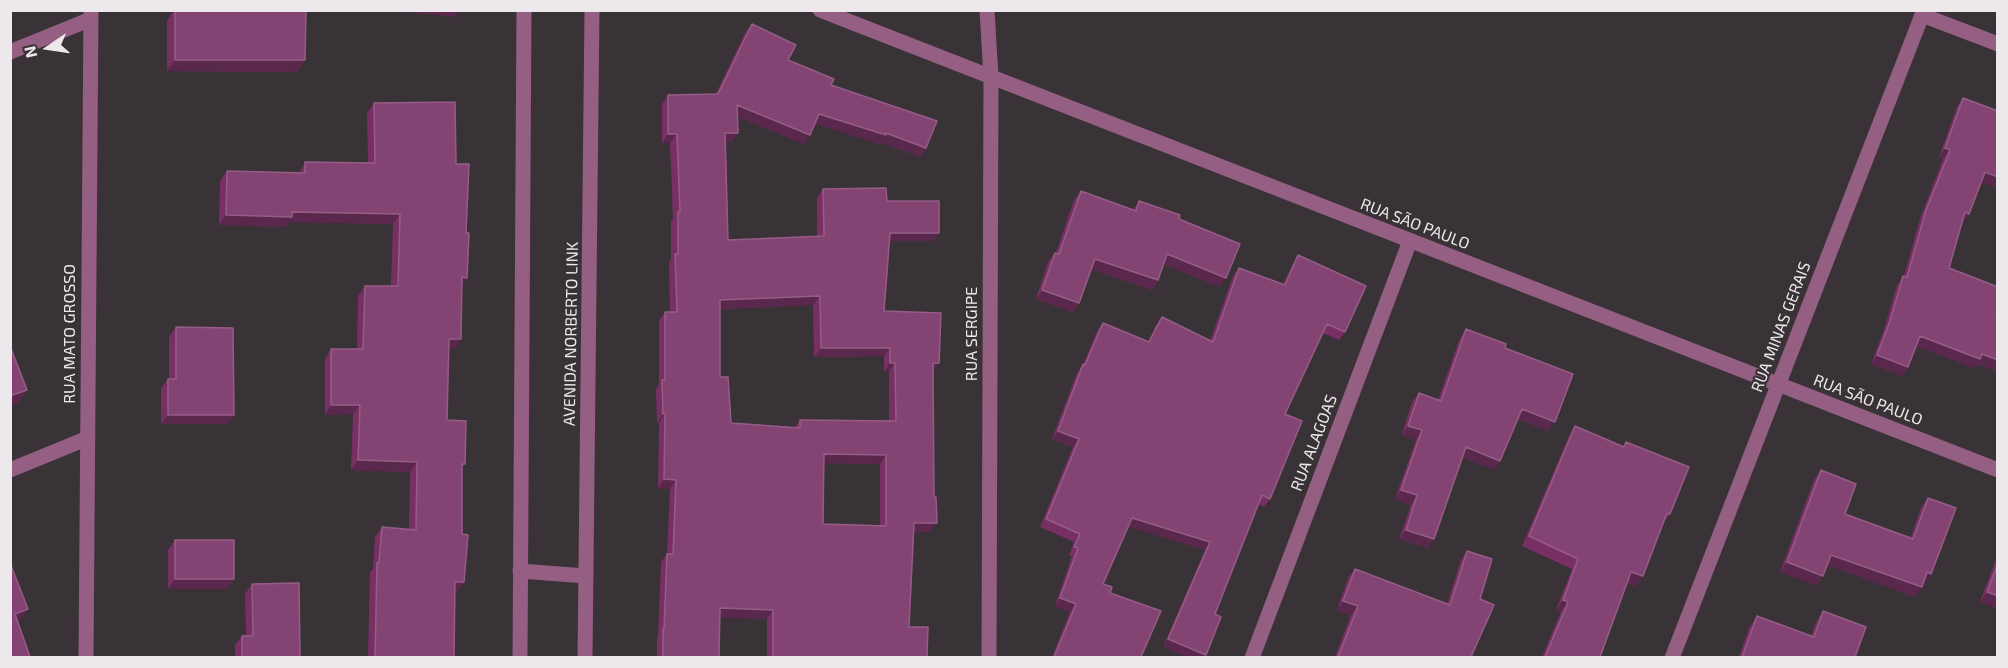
<!DOCTYPE html>
<html>
<head>
<meta charset="utf-8">
<style>
	body { margin:0 }
	#map { position:relative; width:2008px; height:668px; overflow:hidden; background:#393236; font-family:"Exo 2",sans-serif }
	canvas { display:block }
	.frame { position:absolute; inset:0; border:12px solid #ede8eb; pointer-events:none }
	.north { position:absolute; left:18px; top:18px; width:60px; height:60px; -webkit-text-stroke:4px #393236; paint-order:stroke; rotate:257deg; font-size:16px; font-weight:700; line-height:24px; text-align:center; color:#ede8eb }
	.north::after { content:''; display:block; margin:auto; width:21px; height:27px; background:#ede8eb; clip-path:polygon(50% 0,100% 100%,50% 72%,0 100%) }
</style>
</head>
<body>
<div id="map">
<canvas width="2008" height="668"></canvas>
<div class="frame"></div>
<div class="north">N</div>
</div>
<script>
const ctx = document.querySelector('canvas').getContext('2d');
ctx.lineJoin = 'round';
const toPath = rows => new Path2D(rows.map(r => 'M' + r).join(''));
function strokePath(path, color, width, dash) { ctx.strokeStyle = color; ctx.lineWidth = width; ctx.lineCap = dash ? 'butt' : 'round'; ctx.setLineDash(dash || []); ctx.stroke(path); }
function fillPath(path, color) { ctx.fillStyle = color; ctx.fill(path, 'evenodd'); }
function label(font, color, halo, rows, align = 'center') {
  ctx.font = font + ' "Exo 2",sans-serif'; ctx.lineWidth = 4.5; ctx.setLineDash([]); ctx.textBaseline = 'middle'; ctx.strokeStyle = halo; ctx.fillStyle = color; for (const [text, x, y, turn = 0] of rows) {
    ctx.save(); ctx.translate(x, y); ctx.rotate((+turn || 0) * Math.PI / 180); ctx.textAlign = isNaN(turn) ? turn : align; if (halo) ctx.strokeText(text, 0, 0); ctx.fillText(text, 0, 0); ctx.restore();
  }
}
strokePath(toPath([
	[987,10,991,77,989,658],
	[1922,15,1998,44],
	[10,52,91,19],
	[10,470,88,438],
	[86,658,91,10],
	[1252,658,1410,241],
	[1672,658,1924,10]
]), '#945f82', 15);
strokePath(toPath([
	[820,10,1998,470],
	[520,571,586,576],
	[520,658,524,10],
	[585,658,592,10]
]), '#945f82', 15);
fillPath(toPath([
	[174,10,306,10,297,72,167,71,167,21],
	[752,24,788,60,831,85,926,148,920,157,881,142,879,144,815,123,810,135,804,144,738,117,732,142,726,142,728,240,817,237,817,198,823,189,887,201,933,241,889,241,884,311,939,363,933,372,930,532,914,532,909,627,927,657,767,657,767,619,720,617,719,657,657,657,657,638,658,636,661,562,667,554,670,489,658,488,659,423,657,423,656,389,659,384,659,321,665,312,670,312,669,263,671,260,671,221,673,218,670,143,662,143,662,104,668,95,716,94,745,33],
	[813,305,814,357,884,356,884,371,889,371,889,421,800,420,795,427,731,423,720,377,720,309],
	[824,463,880,464,880,525,823,524],
	[1963,98,1981,182,1969,214,1962,223,1949,268,1998,317,1998,371,1977,364,1974,368,1916,346,1908,367,1902,376,1871,364,1884,330,1897,285,1904,276,1920,219,1943,159,1939,157,1957,107],
	[374,103,456,164,466,233,467,278,462,285,455,349,449,349,447,420,465,464,462,467,462,534,464,582,457,592,455,592,454,657,368,657,370,572,373,569,375,537,382,527,409,529,410,472,351,470,353,414,325,415,325,359,331,349,357,349,358,296,365,286,391,286,393,224,288,222,285,227,219,225,220,181,227,171,299,173,305,162,368,163,367,113],
	[1081,191,1133,210,1139,201,1179,219,1220,287,1163,264,1158,280,1152,290,1091,269,1073,312,1036,299,1048,262,1055,253,1056,253,1074,200],
	[1298,255,1345,332,1339,340,1323,333,1285,414,1270,499,1264,507,1258,504,1215,614,1163,647,1205,550,1128,526,1103,584,1110,593,1141,657,1052,657,1070,612,1055,606,1072,556,1069,555,1074,542,1040,527,1073,447,1052,439,1077,373,1083,365,1097,331,1103,323,1148,342,1156,325,1162,317,1210,341,1233,276,1239,268,1283,284,1293,264],
	[176,327,234,415,227,424,161,424,161,388,168,379,169,379,169,337],
	[1466,329,1505,348,1548,431,1518,419,1500,461,1494,470,1462,457,1428,548,1399,539,1411,505,1395,499,1416,440,1402,435,1412,402,1419,393,1438,400,1460,338],
	[1575,426,1623,446,1626,442,1670,514,1663,523,1636,586,1627,583,1600,657,1542,657,1561,612,1556,610,1572,569,1522,546,1569,436],
	[1821,470,1845,514,1911,537,1921,508,1928,498,1925,584,1923,583,1915,597,1827,565,1823,576,1816,585,1780,572,1814,480],
	[175,540,234,579,227,589,168,589,168,550],
	[1467,551,1480,599,1471,657,1335,657,1351,615,1337,610,1348,578,1355,569,1447,604,1461,560],
	[1998,554,1998,608,1980,602],
	[252,584,300,657,235,657,235,645,242,636,246,636,245,594],
	[1823,611,1855,657,1739,657,1749,628,1757,616,1811,636,1816,623]
]), '#783064');
fillPath(toPath([
	[407,10,460,10,455,17,405,12],
	[175,60,305,60,297,72,167,71],
	[737,105,810,135,804,144,731,114],
	[819,114,886,133,926,148,920,157,881,142,879,144,813,123],
	[725,133,738,133,732,142,719,142],
	[668,134,677,134,670,143,662,143],
	[1945,148,1950,150,1943,159,1939,157],
	[1985,172,1998,177,1998,188,1979,181],
	[292,212,400,214,393,224,288,222,285,227,219,225,226,215],
	[1965,212,1969,214,1963,223,1959,221],
	[890,233,939,233,933,241,883,241],
	[1167,254,1226,278,1220,287,1161,263],
	[1095,259,1158,280,1152,290,1088,268],
	[462,277,467,278,460,287],
	[1042,290,1079,303,1073,312,1036,299],
	[820,296,813,305,713,309,720,300],
	[1920,336,1982,354,1998,360,1998,371,1977,364,1974,368,1913,345],
	[449,339,461,339,455,349,443,349],
	[821,348,890,348,884,356,814,357],
	[1877,355,1908,367,1902,376,1871,364],
	[890,363,895,363,889,371,884,371],
	[933,363,939,363,933,372],
	[27,390,18,403,10,406,10,396],
	[331,405,360,405,353,414,325,415],
	[1522,409,1555,422,1548,431,1516,418],
	[663,414,665,414,659,423,657,423],
	[168,415,234,415,227,424,161,424],
	[1408,426,1422,430,1416,440,1402,435],
	[1058,431,1079,439,1073,447,1052,439],
	[1466,447,1500,461,1494,470,1460,456],
	[824,454,886,455,880,464,818,463],
	[358,460,417,462,410,472,351,470],
	[664,479,676,480,670,489,658,488],
	[1401,490,1417,495,1411,505,1395,499],
	[1132,518,1210,542,1205,550,1126,526],
	[914,523,937,523,930,532,908,532],
	[1406,530,1434,539,1428,548,1399,539],
	[1831,555,1922,587,1915,597,1824,564],
	[1787,562,1823,576,1816,585,1780,572],
	[1631,572,1643,576,1636,586,1624,581],
	[1927,572,1931,574,1925,584,1920,582],
	[175,579,234,579,227,589,168,589],
	[455,582,464,582,457,592,448,591],
	[1987,592,1998,596,1998,608,1980,602],
	[1060,598,1076,604,1070,612,1055,606],
	[1563,600,1568,602,1561,612,1556,610],
	[1343,601,1358,606,1351,615,1337,610],
	[720,608,773,610,767,619,713,617],
	[28,609,22,618,10,623,15,614],
	[1168,639,1206,655,1204,657,1187,657,1163,647]
]), '#59284c');
const building = toPath([
	[175,10,306,10,305,60,175,60,175,10],
	[752,24,796,45,788,60,834,79,831,85,937,121,926,148,886,133,886,135,819,114,810,135,737,105,738,133,725,133,728,240,824,236,823,189,886,188,887,201,939,201,939,233,890,233,884,311,941,313,939,363,933,363,934,497,936,497,937,523,914,523,909,627,928,627,927,657,773,657,773,610,720,608,719,657,663,657,663,629,664,629,667,554,673,554,676,480,664,479,665,414,663,414,662,380,665,380,665,312,677,312,675,254,678,254,678,212,680,212,677,134,668,134,668,95,718,94,752,24],
	[820,296,821,348,890,348,890,363,895,363,896,421,800,420,800,428,731,423,728,377,720,377,720,300,820,296],
	[824,454,886,455,886,526,823,524,824,454],
	[1963,98,1998,111,1998,177,1985,172,1969,214,1965,212,1949,268,1998,287,1998,314,1996,317,1998,317,1998,360,1982,354,1980,359,1920,336,1908,367,1877,355,1890,321,1903,276,1907,277,1926,210,1950,150,1945,148,1963,98],
	[455,102,456,164,469,164,466,233,469,233,467,278,462,277,461,339,449,339,447,420,466,421,465,464,462,464,462,534,468,535,464,582,455,582,454,657,375,657,377,563,379,563,382,527,416,530,417,462,358,460,360,405,331,405,331,349,363,349,365,286,398,286,400,214,292,212,292,217,226,215,227,171,305,173,305,162,375,163,374,103,455,102],
	[1081,191,1136,211,1139,201,1180,215,1179,219,1240,244,1226,278,1167,254,1158,280,1095,259,1079,303,1042,290,1055,253,1059,254,1081,191],
	[1298,255,1366,286,1345,332,1327,324,1285,414,1302,421,1270,499,1262,495,1215,614,1221,617,1206,655,1168,639,1210,542,1132,518,1103,584,1112,587,1110,593,1161,611,1141,657,1054,657,1076,604,1060,598,1078,548,1074,547,1080,534,1046,519,1079,439,1058,431,1083,364,1085,365,1103,323,1149,342,1162,317,1213,342,1239,268,1285,285,1298,255],
	[176,327,233,328,234,415,168,415,168,379,176,379,176,327],
	[1466,329,1506,344,1505,348,1573,374,1555,422,1522,409,1500,461,1466,447,1434,539,1406,530,1417,495,1401,490,1422,430,1408,426,1419,393,1441,401,1466,329],
	[10,346,27,390,10,396,10,346],
	[1575,426,1624,447,1626,442,1689,467,1670,514,1667,513,1643,576,1631,572,1600,657,1545,657,1568,602,1563,600,1578,559,1529,536,1575,426],
	[1821,470,1856,484,1845,514,1913,539,1928,498,1956,508,1931,574,1927,572,1922,587,1831,555,1823,576,1787,562,1821,470],
	[175,540,234,540,234,579,175,579,175,540],
	[1467,551,1492,559,1480,599,1494,605,1471,657,1338,657,1358,606,1343,601,1355,569,1450,605,1467,551],
	[10,563,28,609,15,614,30,657,10,657,10,563],
	[1998,563,1998,596,1987,592,1998,563],
	[299,583,300,657,242,657,242,636,253,636,252,584,299,583],
	[1823,611,1866,627,1855,657,1742,657,1757,616,1814,637,1823,611]
]);
fillPath(building, '#844473');
strokePath(building, '#955d86', 1.5);
label('16px', '#ede8eb', '#393236', [
	["RUA SÃO PAULO",1415,224,21],
	["RUA MINAS GERAIS",1781,327,-69],
	["RUA MATO GROSSO",70,334,-90],
	["AVENIDA NORBERTO LINK",571,334,-89],
	["RUA SERGIPE",972,334,-90],
	["RUA SÃO PAULO",1868,400,21],
	["RUA ALAGOAS",1314,443,-69]
]);
</script>
</body>
</html>
